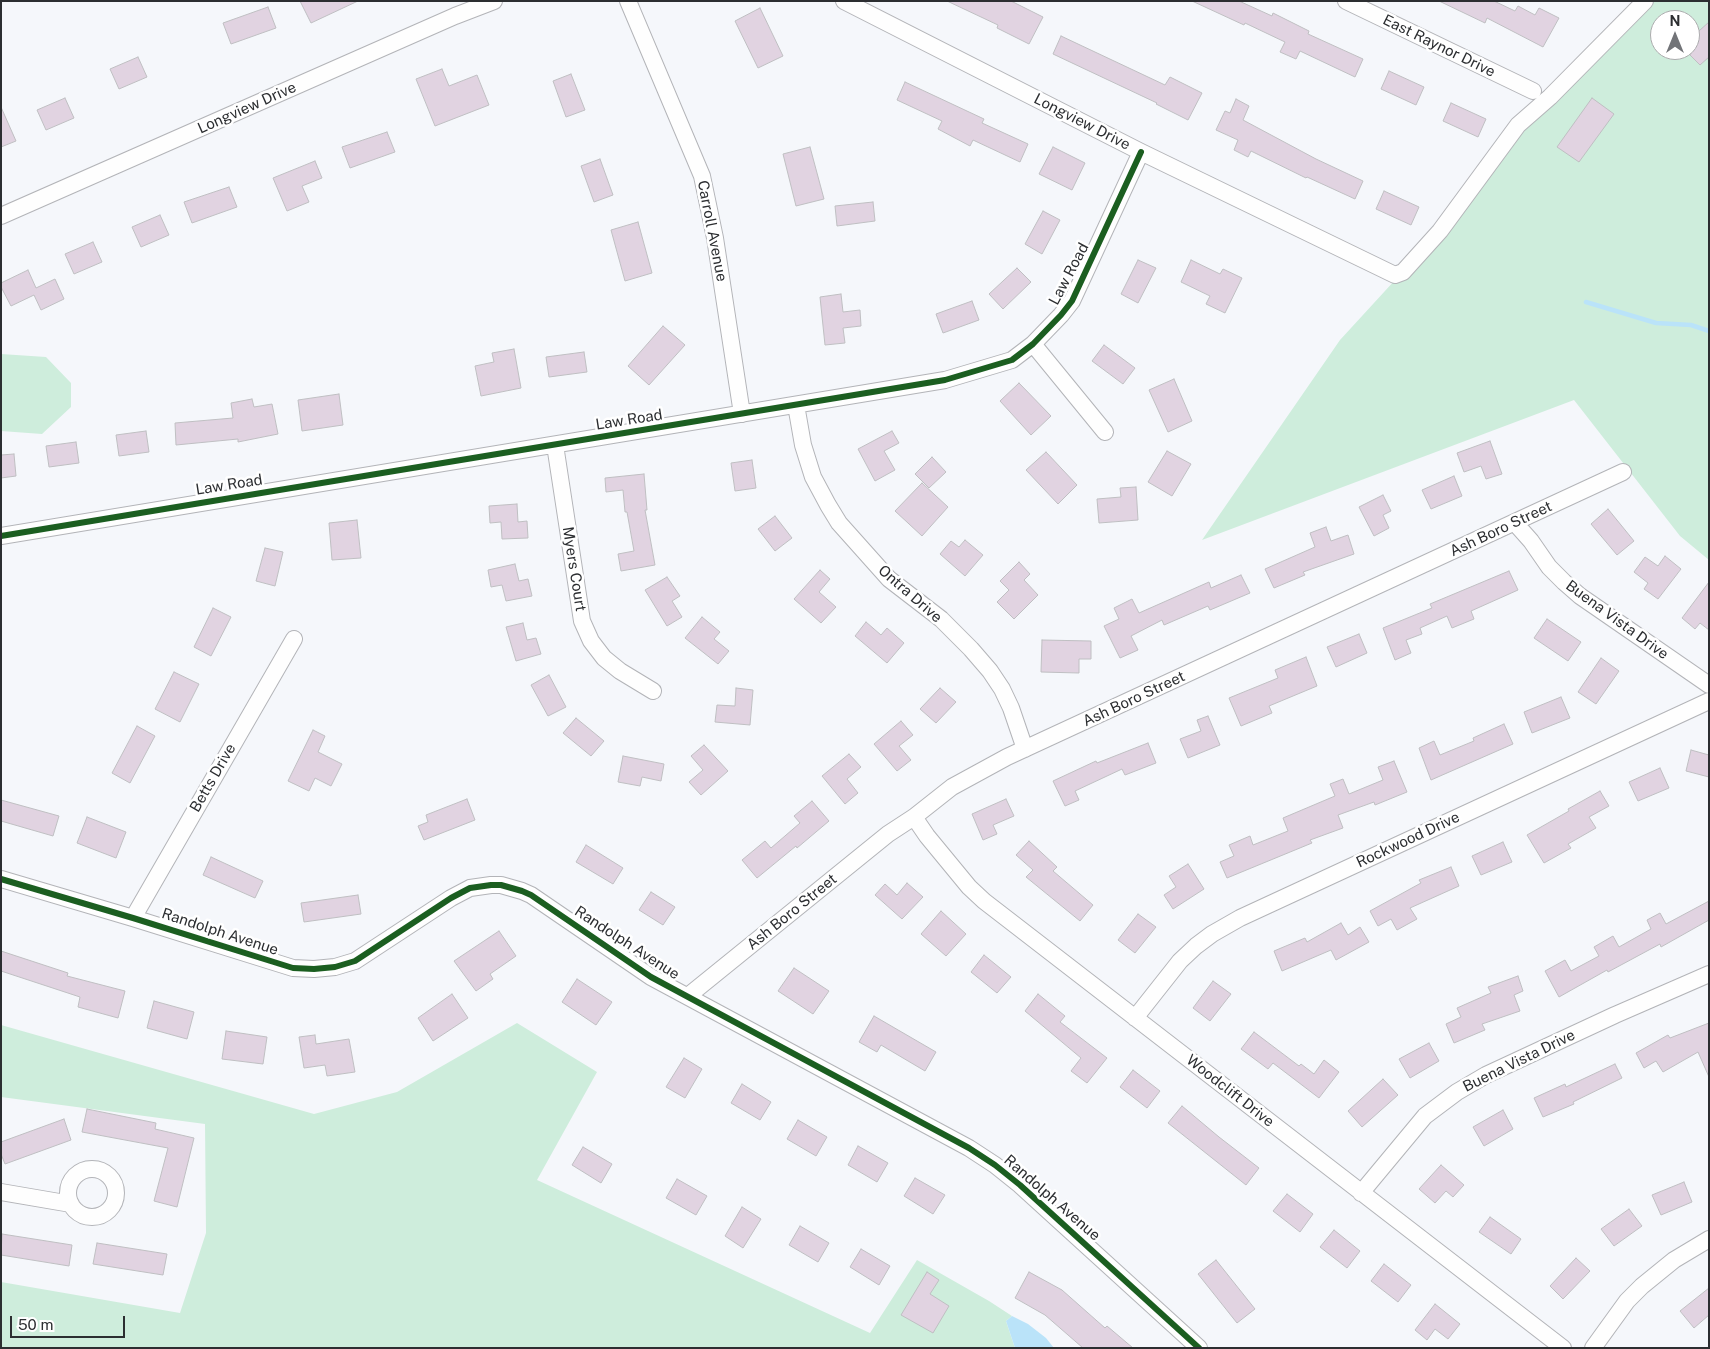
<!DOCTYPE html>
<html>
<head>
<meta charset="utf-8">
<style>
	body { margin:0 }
	#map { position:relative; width:1710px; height:1349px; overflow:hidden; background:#f5f7fb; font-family:"Public Sans",sans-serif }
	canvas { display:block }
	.frame { position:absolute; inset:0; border:2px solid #2c2e31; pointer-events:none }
	.north { position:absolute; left:1650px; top:10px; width:50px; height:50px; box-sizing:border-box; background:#fff; border:1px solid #ababad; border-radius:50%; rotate:0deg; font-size:14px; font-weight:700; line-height:20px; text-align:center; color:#2c2e31 }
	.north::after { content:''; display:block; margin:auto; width:18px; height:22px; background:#727478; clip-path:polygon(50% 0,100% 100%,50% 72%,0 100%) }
	.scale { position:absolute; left:10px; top:1316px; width:115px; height:22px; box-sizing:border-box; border:2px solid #2c2e31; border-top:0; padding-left:6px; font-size:15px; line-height:18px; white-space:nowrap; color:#2c2e31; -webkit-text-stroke:4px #fff; paint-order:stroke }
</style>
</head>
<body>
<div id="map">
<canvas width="1710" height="1349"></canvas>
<div class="frame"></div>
<div class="north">N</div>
<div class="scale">50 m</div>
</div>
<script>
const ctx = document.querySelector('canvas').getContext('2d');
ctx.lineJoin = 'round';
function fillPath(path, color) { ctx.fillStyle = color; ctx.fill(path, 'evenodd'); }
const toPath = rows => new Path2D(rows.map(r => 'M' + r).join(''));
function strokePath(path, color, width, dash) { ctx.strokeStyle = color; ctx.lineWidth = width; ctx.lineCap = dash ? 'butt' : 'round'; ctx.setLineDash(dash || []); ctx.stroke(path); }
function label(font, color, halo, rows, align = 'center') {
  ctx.font = font + ' "Public Sans",sans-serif'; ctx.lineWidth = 5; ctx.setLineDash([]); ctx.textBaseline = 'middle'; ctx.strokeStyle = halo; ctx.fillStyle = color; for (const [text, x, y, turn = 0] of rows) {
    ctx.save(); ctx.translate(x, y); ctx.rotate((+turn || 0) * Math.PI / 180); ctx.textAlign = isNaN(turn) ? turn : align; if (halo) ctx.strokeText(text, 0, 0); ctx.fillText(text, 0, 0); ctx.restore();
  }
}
fillPath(toPath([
	[1644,1,1709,1,1709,560,1680,536,1574,400,1202,540,1340,340,1440,231,1518,125],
	[1660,20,1690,20,1690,50,1660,50],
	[1,354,46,357,71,383,71,407,42,434,1,431],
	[517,1023,597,1072,537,1180,870,1333,917,1260,989,1301,1012,1316,1006,1321,1015,1348,1,1348,1,1282,180,1313,206,1233,205,1124,1,1097,1,1025,314,1114,397,1092]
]), '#ceeddc');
fillPath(toPath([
	[1012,1316,1028,1324,1046,1338,1054,1348,1015,1348,1006,1321]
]), '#bae3f9');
strokePath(toPath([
	[1586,302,1656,323,1691,325,1709,331]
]), '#bae3f9', 4.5);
const building = toPath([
	[300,1,358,1,311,23,300,1],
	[947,1,1011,1,1043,17,1029,44,997,28,998,25,947,1],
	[1192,1,1239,1,1272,16,1273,13,1309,31,1308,34,1363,59,1355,77,1300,51,1296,59,1280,52,1285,42,1245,23,1244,25,1192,1],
	[1439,1,1494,1,1515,11,1518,6,1535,15,1539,8,1559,18,1543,47,1487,18,1485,23,1439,1],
	[268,7,276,28,231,44,223,23,268,7],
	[760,8,783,56,758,68,735,21,760,8],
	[1709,22,1709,57,1700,65,1690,55,1690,39,1709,22],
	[1061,36,1165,85,1170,77,1202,93,1188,120,1156,104,1157,103,1053,54,1061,36],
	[138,57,147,77,119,89,110,69,138,57],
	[442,69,449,86,477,75,489,105,435,126,416,79,442,69],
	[1389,71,1424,87,1416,105,1381,89,1389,71],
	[571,74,585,110,566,117,553,81,571,74],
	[905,82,984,119,982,123,1028,144,1020,162,973,140,970,146,938,129,942,121,897,100,905,82],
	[65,98,74,118,46,130,37,110,65,98],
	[1592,98,1614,114,1579,162,1557,147,1592,98],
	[1236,99,1249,106,1243,120,1316,159,1363,181,1355,199,1307,177,1306,178,1251,151,1248,157,1234,150,1238,140,1216,130,1225,111,1230,113,1236,99],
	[1451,103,1486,119,1478,137,1443,121,1451,103],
	[1,107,16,141,1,147,1,107],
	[387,132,395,152,350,168,342,147,387,132],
	[810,147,824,199,796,206,783,154,810,147],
	[1053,147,1085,163,1072,190,1039,174,1053,147],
	[600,159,613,195,594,202,581,166,600,159],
	[315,161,322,178,302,186,309,202,287,211,273,178,315,161],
	[229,187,237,207,192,223,184,202,229,187],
	[1384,191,1419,207,1411,225,1376,209,1384,191],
	[873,202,875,221,837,226,835,206,873,202],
	[1043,211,1060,220,1042,254,1025,244,1043,211],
	[160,215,169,235,141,247,132,227,160,215],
	[638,222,652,273,625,281,611,230,638,222],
	[93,242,102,262,74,274,65,254,93,242],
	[1138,260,1156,268,1138,303,1121,294,1138,260],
	[1191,260,1220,274,1223,269,1242,278,1225,313,1206,304,1210,296,1181,282,1191,260],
	[1017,268,1031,282,1003,309,989,294,1017,268],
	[28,270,36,288,55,279,64,299,41,310,34,295,11,306,1,287,1,283,28,270],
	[841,294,843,312,860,310,861,326,843,328,845,343,825,345,820,297,841,294],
	[972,301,979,320,943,333,936,314,972,301],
	[663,326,685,345,649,385,628,366,663,326],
	[1104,345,1135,368,1123,384,1092,361,1104,345],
	[514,349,521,388,481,396,475,366,494,362,492,353,514,349],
	[584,352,587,372,549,377,546,357,584,352],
	[1174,379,1192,421,1168,432,1149,390,1174,379],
	[1019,383,1051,416,1031,435,1000,401,1019,383],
	[339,394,343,425,302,431,298,400,339,394],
	[252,399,254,407,272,404,278,434,238,442,238,439,176,445,175,423,233,418,231,403,252,399],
	[146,431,149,452,119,456,116,435,146,431],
	[892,431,899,443,884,451,895,470,875,481,858,449,892,431],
	[1490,441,1502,474,1486,479,1481,466,1464,472,1457,453,1490,441],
	[76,442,79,463,49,467,46,446,76,442],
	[1167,451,1191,464,1172,496,1148,482,1167,451],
	[1046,452,1077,485,1058,504,1026,470,1046,452],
	[14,454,16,476,1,478,1,455,14,454],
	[932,457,946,472,929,488,915,474,932,457],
	[752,460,756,488,735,491,731,463,752,460],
	[644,474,647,510,645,510,655,565,621,571,618,554,634,551,627,512,625,512,623,490,606,492,605,478,644,474],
	[1454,476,1462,496,1431,509,1422,490,1454,476],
	[922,483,948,507,922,536,895,511,922,483],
	[1136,487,1138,520,1099,523,1097,499,1121,497,1120,488,1136,487],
	[1383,495,1391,511,1383,515,1389,528,1374,536,1359,507,1383,495],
	[517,504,518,522,527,521,528,538,502,539,501,522,490,523,489,506,517,504],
	[1608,509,1634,541,1617,555,1591,524,1608,509],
	[775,516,792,538,775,551,758,529,775,516],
	[357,520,361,558,332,560,329,523,357,520],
	[1326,527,1331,541,1348,535,1354,554,1303,572,1305,575,1274,588,1265,569,1315,547,1310,533,1326,527],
	[965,540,983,555,965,576,940,554,951,541,959,547,965,540],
	[265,548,283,552,275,586,256,581,265,548],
	[1665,556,1681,569,1658,599,1644,589,1648,583,1634,572,1645,557,1658,566,1665,556],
	[1019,562,1030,574,1024,580,1038,595,1014,619,997,602,1009,590,1000,581,1019,562],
	[515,564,519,581,528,579,532,596,506,601,502,585,491,587,488,570,515,564],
	[820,570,830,579,819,592,836,607,821,623,794,599,820,570],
	[1509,571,1518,590,1471,611,1474,619,1452,628,1447,616,1420,628,1422,634,1406,640,1411,653,1395,660,1383,628,1432,608,1430,604,1509,571],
	[1241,575,1250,593,1210,610,1208,606,1164,625,1162,620,1131,636,1138,650,1120,658,1104,626,1119,619,1114,608,1132,599,1139,613,1209,582,1211,588,1241,575],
	[667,577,680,596,672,601,682,617,667,626,645,590,667,577],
	[1709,582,1709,630,1700,623,1695,629,1682,618,1709,582],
	[213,608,231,617,211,656,194,647,213,608],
	[702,617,720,632,714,639,729,651,718,664,685,638,702,617],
	[1547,619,1581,642,1568,661,1534,638,1547,619],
	[866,622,881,635,887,628,904,643,887,663,855,636,866,622],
	[523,623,527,640,536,638,541,654,516,661,506,627,523,623],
	[1359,634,1367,653,1336,667,1327,647,1359,634],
	[1042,640,1091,641,1091,659,1079,659,1079,673,1041,672,1042,640],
	[1306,657,1317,686,1269,706,1272,713,1241,726,1229,698,1278,678,1275,670,1306,657],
	[1601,658,1619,671,1596,704,1578,692,1601,658],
	[174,672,199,684,180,722,155,709,174,672],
	[549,675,566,707,548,716,531,685,549,675],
	[736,688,753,690,750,725,715,722,717,705,735,706,736,688],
	[940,688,956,702,936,723,920,709,940,688],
	[1561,697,1570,718,1532,733,1524,712,1561,697],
	[1208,716,1220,745,1188,758,1180,739,1201,731,1197,720,1208,716],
	[576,718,604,741,591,756,563,733,576,718],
	[901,721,913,735,899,746,911,760,897,771,874,744,901,721],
	[1504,724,1513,744,1431,780,1419,748,1434,741,1440,755,1474,741,1473,738,1504,724],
	[137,726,155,736,130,783,112,773,137,726],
	[313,730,325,736,318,752,342,764,331,786,315,778,309,791,288,781,313,730],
	[1148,743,1156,763,1125,775,1122,769,1075,791,1079,800,1065,806,1053,781,1096,761,1097,763,1148,743],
	[704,745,728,771,701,795,689,782,703,770,691,756,704,745],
	[1691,750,1709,755,1709,777,1686,771,1691,750],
	[849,754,861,767,847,779,858,793,845,804,822,776,849,754],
	[623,756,664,764,661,781,642,777,640,786,618,782,623,756],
	[1394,761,1407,792,1375,805,1374,802,1338,815,1343,828,1310,840,1312,843,1227,878,1220,862,1234,856,1229,845,1250,836,1253,845,1288,831,1283,818,1335,796,1330,784,1343,779,1349,794,1383,780,1378,767,1394,761],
	[1660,768,1669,788,1638,801,1629,782,1660,768],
	[1600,791,1609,806,1589,817,1596,828,1568,844,1571,848,1544,863,1527,835,1569,811,1568,809,1600,791],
	[467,799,475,820,424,840,418,826,428,822,426,815,467,799],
	[1006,799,1014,816,993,825,997,834,983,840,972,814,1006,799],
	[1,800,59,816,53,836,1,821,1,800],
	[812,801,829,821,797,848,796,846,757,878,742,860,765,841,771,848,800,823,794,816,812,801],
	[87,817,126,832,116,858,77,843,87,817],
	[1029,841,1057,867,1053,871,1093,905,1080,921,1026,877,1033,870,1016,855,1029,841],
	[1503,842,1512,862,1481,875,1472,856,1503,842],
	[586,845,623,868,613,884,576,862,586,845],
	[211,857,263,881,255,898,203,875,211,857],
	[1188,864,1204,889,1173,909,1164,895,1176,887,1169,876,1188,864],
	[1451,867,1459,886,1410,908,1417,919,1397,930,1391,919,1378,926,1370,911,1421,883,1419,880,1451,867],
	[907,883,923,897,902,919,875,895,885,884,897,895,907,883],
	[651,892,675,907,663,925,639,910,651,892],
	[358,895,361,914,304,922,301,903,358,895],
	[1709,901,1709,920,1661,947,1660,944,1608,972,1607,970,1559,997,1545,971,1565,960,1571,971,1599,956,1594,947,1613,936,1619,947,1651,929,1647,920,1660,913,1666,924,1709,901],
	[941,911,966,934,946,956,921,934,941,911],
	[1138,914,1156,927,1135,953,1118,940,1138,914],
	[1341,923,1348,935,1360,927,1369,942,1336,960,1331,950,1282,971,1274,951,1305,938,1307,942,1341,923],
	[499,931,516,956,490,974,493,979,476,991,454,961,499,931],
	[1,951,68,973,67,976,125,991,118,1018,78,1007,80,997,1,971,1,951],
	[984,955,1011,977,997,993,971,972,984,955],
	[794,968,829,991,813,1014,778,991,794,968],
	[1518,976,1523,991,1514,995,1520,1011,1482,1024,1485,1030,1454,1043,1446,1024,1461,1017,1457,1008,1491,993,1488,987,1518,976],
	[577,979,612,1002,596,1025,562,1002,577,979],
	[1213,981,1231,994,1210,1021,1193,1008,1213,981],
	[452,994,468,1018,433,1041,418,1018,452,994],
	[1038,994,1065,1016,1060,1022,1107,1058,1087,1083,1071,1071,1081,1058,1025,1011,1038,994],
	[154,1001,194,1012,187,1039,147,1028,154,1001],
	[874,1016,936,1052,925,1071,881,1045,877,1052,859,1042,874,1016],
	[1709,1023,1709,1077,1698,1052,1663,1072,1656,1061,1644,1068,1636,1053,1668,1035,1670,1038,1709,1023],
	[226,1031,267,1037,263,1064,222,1059,226,1031],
	[1254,1032,1299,1066,1301,1064,1314,1074,1324,1060,1339,1072,1319,1098,1273,1063,1268,1069,1241,1049,1254,1032],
	[315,1035,316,1044,349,1039,355,1072,327,1076,325,1065,304,1068,299,1037,315,1035],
	[1429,1043,1439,1061,1410,1078,1399,1059,1429,1043],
	[684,1058,702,1069,685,1098,666,1087,684,1058],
	[1615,1064,1622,1078,1573,1102,1574,1104,1543,1117,1534,1098,1565,1084,1566,1087,1615,1064],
	[1133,1070,1160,1091,1147,1108,1120,1087,1133,1070],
	[1383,1079,1398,1095,1362,1127,1348,1111,1383,1079],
	[742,1084,771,1102,760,1120,731,1103,742,1084],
	[1182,1106,1219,1137,1259,1168,1246,1185,1168,1123,1182,1106],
	[87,1109,156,1123,155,1129,194,1138,177,1207,154,1201,168,1148,82,1132,87,1109],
	[1503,1110,1513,1129,1484,1146,1473,1127,1503,1110],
	[64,1119,71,1140,5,1164,1,1154,1,1142,64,1119],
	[798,1120,827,1137,816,1156,787,1139,798,1120],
	[858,1146,888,1163,877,1182,848,1165,858,1146],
	[583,1147,612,1164,601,1183,572,1165,583,1147],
	[1441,1165,1464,1185,1453,1197,1446,1191,1435,1203,1419,1189,1441,1165],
	[915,1178,945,1195,933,1214,904,1196,915,1178],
	[677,1179,707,1196,696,1215,666,1198,677,1179],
	[1684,1182,1692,1202,1661,1215,1652,1195,1684,1182],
	[1287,1194,1313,1214,1300,1232,1273,1211,1287,1194],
	[742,1207,761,1219,743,1248,725,1236,742,1207],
	[1629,1209,1642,1226,1614,1246,1601,1229,1629,1209],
	[1490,1217,1521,1239,1511,1254,1479,1232,1490,1217],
	[800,1226,829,1243,818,1262,789,1245,800,1226],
	[1334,1230,1360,1251,1347,1268,1320,1247,1334,1230],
	[2,1234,72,1245,69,1266,1,1255,2,1234],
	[97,1243,167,1254,163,1275,93,1264,97,1243],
	[861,1249,890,1266,879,1285,850,1267,861,1249],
	[1576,1258,1590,1271,1563,1299,1550,1286,1576,1258],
	[1216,1260,1255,1309,1237,1323,1198,1274,1216,1260],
	[1384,1264,1411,1285,1398,1302,1371,1281,1384,1264],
	[927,1272,939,1280,930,1294,949,1306,933,1333,901,1315,927,1272],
	[1029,1272,1062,1290,1105,1328,1107,1326,1133,1348,1083,1348,1045,1315,1015,1298,1029,1272],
	[1709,1288,1709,1315,1694,1328,1680,1311,1709,1288],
	[1435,1304,1460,1324,1448,1339,1435,1329,1427,1340,1415,1330,1435,1304]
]);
fillPath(building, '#e1d3e1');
strokePath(building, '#bfbfc2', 1);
const minor = toPath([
	[628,1,702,176,715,238,742,414],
	[844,1,1141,152,1395,275,1403,272,1440,231,1518,125,1550,97,1645,1],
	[1346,1,1533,91],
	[1,216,455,16,494,1],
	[1033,344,1105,432],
	[796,405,803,445,813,477,828,505,839,523,889,579,941,619,971,649,990,671,1002,689,1011,708,1025,749],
	[555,445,582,621,591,641,604,658,620,671,653,691],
	[1515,523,1531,541,1549,567,1564,582,1580,596,1709,685],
	[1,536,945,380,1012,360,1033,344,1061,315,1072,301,1141,152],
	[914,817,927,836,969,887,984,901,1563,1348],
	[1,879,133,918,293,968,314,969,335,967,355,961,451,898,470,888,491,885,501,885,522,891,531,895,651,977,969,1148,995,1165,1020,1185,1199,1348],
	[133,918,294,639],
	[688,996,888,834,914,817,952,787,1007,757,1623,472],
	[1135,1018,1180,961,1196,946,1212,934,1240,918,1709,701],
	'68 1193a24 24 0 1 1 48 0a24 24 0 1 1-48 0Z',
	[1,1192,71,1204],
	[1361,1193,1425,1116,1457,1092,1486,1075,1615,1015,1709,974],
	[1593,1348,1627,1301,1642,1286,1674,1260,1709,1239]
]);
strokePath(minor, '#b3b4b8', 18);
strokePath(minor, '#fefefe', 16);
strokePath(toPath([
	[1,536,945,380,1012,360,1033,344,1061,315,1072,301,1141,152],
	[1,879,133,918,293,968,314,969,335,967,355,961,451,898,470,888,491,885,501,885,522,891,531,895,651,977,969,1148,995,1165,1020,1185,1199,1348]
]), '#1b5e20', 6);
label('15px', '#2c2e31', '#fff', [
	["East Raynor Drive",1439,46,26],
	["Longview Drive",247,108,-24],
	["Longview Drive",1082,122,27],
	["Carroll Avenue",712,231,79],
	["Law Road",1069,274,-62],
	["Law Road",629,420,-9],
	["Law Road",229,485,-9],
	["Ash Boro Street",1501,529,-25],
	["Myers Court",574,569,81],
	["Ontra Drive",910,594,41],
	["Buena Vista Drive",1617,620,36],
	["Ash Boro Street",1134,699,-25],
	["Betts Drive",213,778,-60],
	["Rockwood Drive",1408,840,-25],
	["Ash Boro Street",792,912,-39],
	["Randolph Avenue",220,932,18],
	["Randolph Avenue",627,943,33],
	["Buena Vista Drive",1519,1061,-26],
	["Woodclift Drive",1230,1091,38],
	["Randolph Avenue",1052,1198,41]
]);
</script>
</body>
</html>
